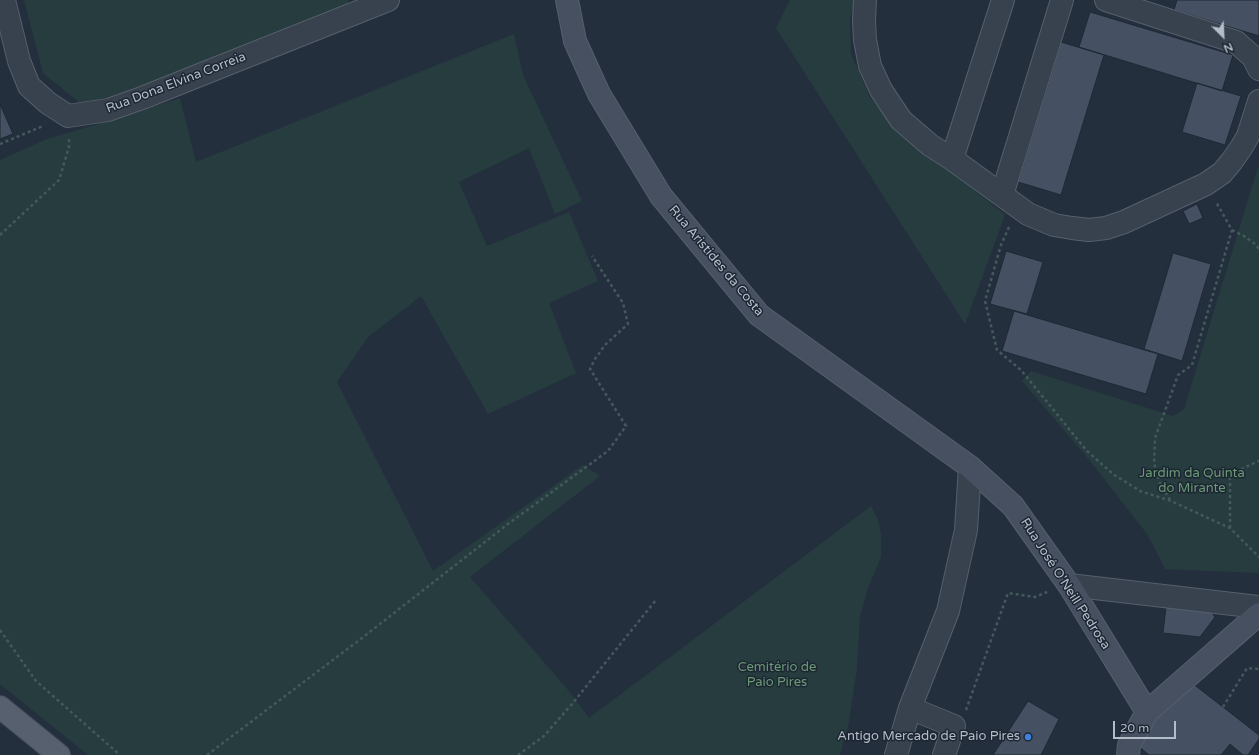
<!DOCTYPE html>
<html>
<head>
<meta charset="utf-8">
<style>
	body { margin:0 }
	#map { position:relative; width:1259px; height:755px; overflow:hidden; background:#242f3e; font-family:"Varela Round",sans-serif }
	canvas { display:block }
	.north { position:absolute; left:1203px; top:16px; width:40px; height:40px; -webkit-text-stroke:3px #1d2633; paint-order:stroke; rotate:156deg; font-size:11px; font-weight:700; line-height:16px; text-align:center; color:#b4bcc9 }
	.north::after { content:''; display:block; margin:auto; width:14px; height:18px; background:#b4bcc9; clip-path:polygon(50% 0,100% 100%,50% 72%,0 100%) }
	.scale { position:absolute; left:1113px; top:721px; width:63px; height:18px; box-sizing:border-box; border:2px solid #b4bcc9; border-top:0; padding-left:5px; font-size:12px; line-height:14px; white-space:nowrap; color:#b4bcc9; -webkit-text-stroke:3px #1d2633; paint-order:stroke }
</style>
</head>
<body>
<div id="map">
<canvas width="1259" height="755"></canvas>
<div class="north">N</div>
<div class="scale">20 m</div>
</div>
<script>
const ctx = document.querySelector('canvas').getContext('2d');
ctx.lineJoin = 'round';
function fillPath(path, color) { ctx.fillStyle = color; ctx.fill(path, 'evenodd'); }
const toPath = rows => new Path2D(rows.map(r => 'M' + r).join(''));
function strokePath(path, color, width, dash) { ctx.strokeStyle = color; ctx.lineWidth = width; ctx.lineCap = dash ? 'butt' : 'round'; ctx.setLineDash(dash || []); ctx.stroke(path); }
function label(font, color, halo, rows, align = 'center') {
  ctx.font = font + ' "Varela Round",sans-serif'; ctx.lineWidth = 3; ctx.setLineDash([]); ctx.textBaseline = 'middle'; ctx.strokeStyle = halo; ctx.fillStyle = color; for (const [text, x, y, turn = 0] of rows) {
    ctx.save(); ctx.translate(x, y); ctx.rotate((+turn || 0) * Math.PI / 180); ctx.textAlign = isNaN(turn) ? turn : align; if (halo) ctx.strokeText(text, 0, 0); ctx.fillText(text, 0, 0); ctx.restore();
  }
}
fillPath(toPath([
	[24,0,348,0,350,7,158,84,81,104,43,73],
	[790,0,855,0,850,19,851,54,870,97,890,123,1005,215,965,324,776,28],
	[514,34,523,75,582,201,555,214,529,148,459,182,487,246,569,212,598,281,549,303,576,373,488,414,421,296,368,337,337,382,433,571,583,465,600,476,470,577,569,691,589,718,871,506,878,520,881,534,881,557,867,591,860,617,857,668,849,722,840,755,88,755,0,684,0,160,47,139,105,122,180,98,196,162],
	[1259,164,1259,573,1165,569,1147,534,1091,462,1022,381,1031,371,1173,416,1184,409]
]), '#263c3f');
const building = toPath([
	[1177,0,1259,0,1259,36,1174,10,1177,0],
	[1090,12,1233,55,1222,91,1079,47,1090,12],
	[1061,42,1104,55,1061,195,1018,182,1061,42],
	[1197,83,1241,96,1225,145,1182,132,1197,83],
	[0,104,13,134,0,139,0,104],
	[1197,204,1203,218,1189,224,1183,211,1197,204],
	[1006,251,1043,262,1027,314,990,304,1006,251],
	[1173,253,1211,264,1182,361,1144,349,1173,253],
	[1014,311,1158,354,1146,394,1002,351,1014,311],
	[1166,607,1210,610,1215,617,1200,637,1163,633,1166,607],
	[1192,683,1259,735,1259,739,1248,755,1243,755,1230,744,1221,755,1149,755,1137,745,1169,698,1176,702,1192,683],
	[1028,701,1059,719,1041,755,993,755,1028,701]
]);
fillPath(building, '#455162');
strokePath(building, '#1f2835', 1);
const street = toPath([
	[4,0,19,61,29,86,48,103,68,116,108,110,142,98,388,0],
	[865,0,864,21,865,40,870,66,881,90,901,120,930,145,952,159,1028,214,1054,225,1072,228,1089,230,1106,228,1124,222,1206,184,1222,173,1232,161,1241,148,1248,136,1259,101],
	[1106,0,1236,42,1253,57,1259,69],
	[952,159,1003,0],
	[1002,195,1062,0],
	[1069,585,1259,607],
	[910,708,954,726,944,755],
	[896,755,910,708,948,611,966,530,970,467]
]);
const secondary = toPath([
	[567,0,575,41,599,94,661,196,759,315,970,467,1013,506,1069,585,1147,712],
	[1128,755,1129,745,1147,712,1259,614]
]);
const primary = toPath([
	[0,707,59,755]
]);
strokePath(street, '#565f6c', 24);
strokePath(secondary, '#565f6c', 24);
strokePath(primary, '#414a57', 24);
strokePath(toPath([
	[0,144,43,126],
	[1009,227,1001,245,985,301,997,350,1021,370,1087,451,1113,474,1140,491,1171,501,1230,528,1259,557],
	[1232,230,1244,236,1255,244,1259,249],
	[0,235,59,180,69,147,69,137],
	[1170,500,1160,483,1154,463,1155,438,1178,375,1192,365,1232,230,1216,202],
	[1230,528,1230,474,1259,461],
	[0,630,36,681,120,755],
	[1223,707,1247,668,1259,669],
	[966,710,1008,593,1035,597,1047,592],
	[207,755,362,638,508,524,608,451,626,426,590,369,595,359,605,345,628,324,623,303,592,256],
	[518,755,544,736,572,704,656,600]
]), '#44595c', 2.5, [3, 3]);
strokePath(street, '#38414e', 22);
strokePath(secondary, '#465061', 22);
strokePath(primary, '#56606e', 22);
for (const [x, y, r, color] of [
	[1028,737,4,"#3f7fe0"]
]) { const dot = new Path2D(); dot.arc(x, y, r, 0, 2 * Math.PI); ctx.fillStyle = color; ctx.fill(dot); strokePath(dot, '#1d2633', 1.5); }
label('13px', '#b4bcc9', '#1d2633', [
	["Rua Dona Elvina Correia",176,83,-21],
	["Rua Aristides da Costa",716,261,50],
	["Rua José O'Neill Pedrosa",1065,584,57]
]);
label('13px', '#6b9a76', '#1d2633', [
	["Jardim da Quinta",1192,474],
	["do Mirante",1192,489],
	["Cemitério de",777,668],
	["Paio Pires",777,683]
]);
label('13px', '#b4bcc9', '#1d2633', [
	["Antigo Mercado de Paio Pires",1020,737]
], 'right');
</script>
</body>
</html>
